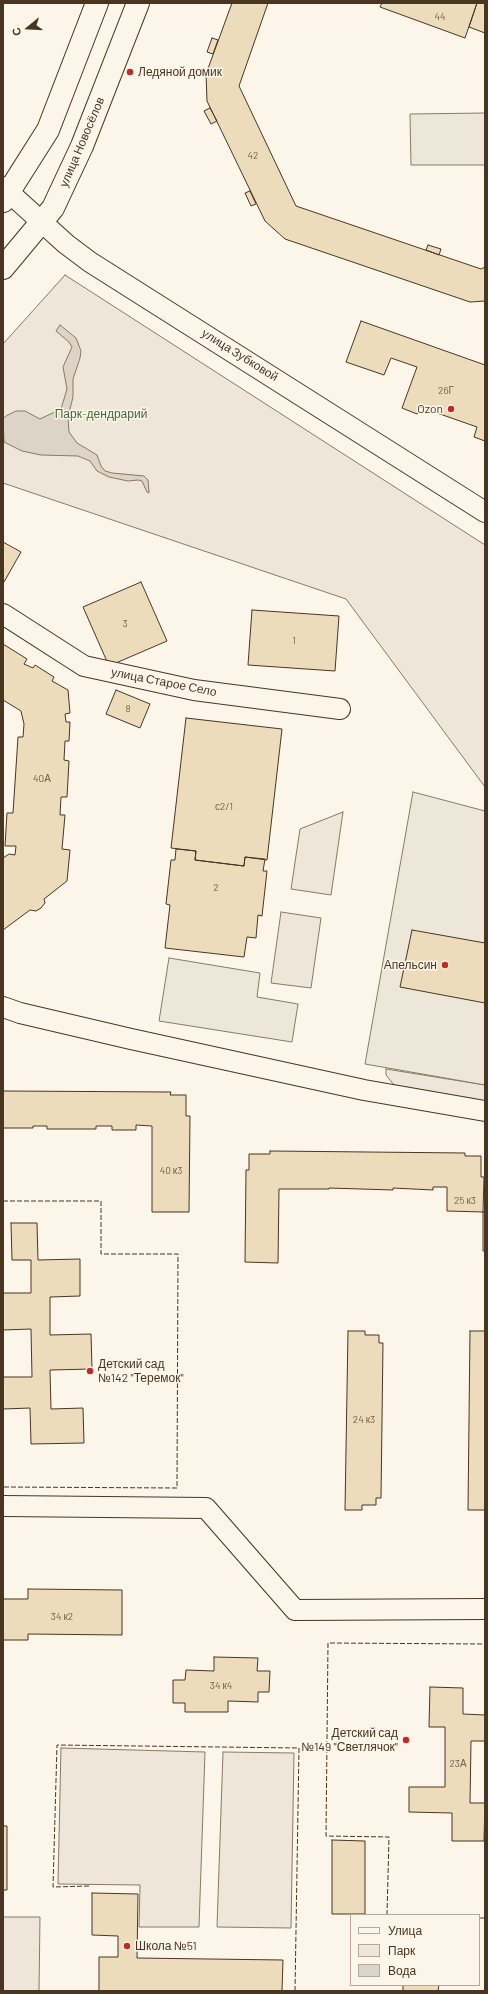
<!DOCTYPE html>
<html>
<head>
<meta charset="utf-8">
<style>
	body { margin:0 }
	#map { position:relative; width:488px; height:1994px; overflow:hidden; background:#fbf6e9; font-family:Barlow,sans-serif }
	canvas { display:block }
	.frame { position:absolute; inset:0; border:4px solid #4a3520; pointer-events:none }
	.legend { position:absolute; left:350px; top:1914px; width:130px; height:72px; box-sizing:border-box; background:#fbf6e9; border:1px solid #b4a999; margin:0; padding:5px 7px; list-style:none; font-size:12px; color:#4a3520 }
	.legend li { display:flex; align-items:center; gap:8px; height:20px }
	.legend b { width:20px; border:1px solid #b4a999 }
	.north { position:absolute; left:8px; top:8px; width:40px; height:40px; -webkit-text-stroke:3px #fbf6e9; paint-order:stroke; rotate:252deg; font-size:11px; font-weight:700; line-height:16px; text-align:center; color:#4a3520 }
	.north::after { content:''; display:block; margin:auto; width:14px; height:18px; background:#4a3520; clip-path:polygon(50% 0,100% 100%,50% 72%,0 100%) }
</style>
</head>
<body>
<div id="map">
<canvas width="488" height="1994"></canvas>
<div class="frame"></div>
<ul class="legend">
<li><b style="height:5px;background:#fbf6e9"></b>Улица</li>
<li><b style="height:11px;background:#ede6d9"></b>Парк</li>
<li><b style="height:11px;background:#dcd4c6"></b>Вода</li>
</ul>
<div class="north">С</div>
</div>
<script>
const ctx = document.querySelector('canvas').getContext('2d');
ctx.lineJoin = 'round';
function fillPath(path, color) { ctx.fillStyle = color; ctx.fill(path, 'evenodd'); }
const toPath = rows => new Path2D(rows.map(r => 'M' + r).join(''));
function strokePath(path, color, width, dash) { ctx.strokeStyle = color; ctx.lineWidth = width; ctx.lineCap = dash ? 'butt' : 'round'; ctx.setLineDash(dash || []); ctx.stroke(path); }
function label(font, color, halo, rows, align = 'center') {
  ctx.font = font + ' Barlow,sans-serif'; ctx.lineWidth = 3; ctx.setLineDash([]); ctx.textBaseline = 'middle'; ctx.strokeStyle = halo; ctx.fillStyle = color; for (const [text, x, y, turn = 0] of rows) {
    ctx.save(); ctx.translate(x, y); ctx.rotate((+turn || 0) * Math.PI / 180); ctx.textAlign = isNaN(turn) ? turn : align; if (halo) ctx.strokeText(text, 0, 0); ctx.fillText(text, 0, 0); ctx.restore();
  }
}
const green = toPath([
	[65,275,485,545,485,787,346,599,3,483,3,344,65,275],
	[343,812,331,895,291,889,300,829,343,812],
	[281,912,321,918,311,988,271,983,281,912],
	[386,1069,485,1085,485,1101,394,1085,386,1075,386,1069],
	[61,1748,205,1752,199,1927,139,1927,140,1885,58,1884,61,1748],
	[223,1752,294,1753,291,1928,217,1927,223,1752],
	[3,1917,40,1917,39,1991,3,1991,3,1917]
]);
fillPath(green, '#ede6d9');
strokePath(green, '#887966', 1);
const parking = toPath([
	[485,113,485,165,411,165,410,114,485,113],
	[413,792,485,811,485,1085,365,1064,413,792],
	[169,958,260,973,257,997,298,1004,292,1042,159,1021,169,958]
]);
fillPath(parking, '#ede7d9');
strokePath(parking, '#887966', 1);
const water = toPath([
	[60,325,76,338,81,351,80,358,73,379,73,397,68,417,69,432,77,443,97,455,101,466,105,471,112,473,144,476,148,480,149,493,147,492,142,481,138,480,128,481,109,477,97,471,90,461,78,456,41,455,22,451,4,442,3,419,6,416,16,411,25,411,40,419,61,409,67,389,63,367,72,347,69,342,56,331,60,325]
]);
fillPath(water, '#dcd4c6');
strokePath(water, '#887966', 1);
const building = toPath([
	[232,3,268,3,239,86,296,206,481,269,485,267,485,301,470,302,285,239,265,221,207,101,206,74,232,3],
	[382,3,477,3,465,38,380,7,382,3],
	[477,3,485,3,485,33,469,27,477,3],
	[212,38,218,40,213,54,207,52,212,38],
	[210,108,217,121,211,124,204,111,210,108],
	[250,191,256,204,251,206,245,193,250,191],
	[428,245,441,249,439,255,426,250,428,245],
	[361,321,485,365,485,441,474,437,477,427,420,407,417,414,402,408,417,367,391,358,384,375,346,362,361,321],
	[3,542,21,552,4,582,3,581,3,542],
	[141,582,167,641,109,666,83,607,141,582],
	[252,610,339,616,335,671,248,665,252,610],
	[3,644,27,659,24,664,33,668,35,665,54,677,52,681,68,690,70,713,65,714,66,722,70,722,69,741,65,741,64,760,69,761,67,797,61,797,60,815,65,815,62,849,70,850,67,881,44,899,45,903,41,908,36,911,30,910,3,930,3,858,9,854,15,855,16,846,5,846,7,813,13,813,18,737,23,737,24,724,21,711,3,700,3,644],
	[116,690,150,704,140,728,106,714,116,690],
	[186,718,282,729,267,860,245,857,244,866,195,860,196,851,171,848,186,718],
	[176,849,196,851,195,860,244,866,245,857,265,859,263,871,267,871,262,916,258,915,256,938,247,937,244,957,165,948,170,905,166,904,171,860,175,860,176,849],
	[412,930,485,943,485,1003,400,987,412,930],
	[3,1091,171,1092,170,1095,186,1095,186,1116,190,1116,189,1212,152,1212,152,1126,136,1125,136,1130,112,1130,112,1126,96,1126,96,1129,47,1129,47,1126,33,1126,33,1128,3,1128,3,1091],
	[270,1151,465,1153,465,1156,481,1156,481,1177,484,1177,483,1212,447,1211,447,1187,433,1187,433,1190,393,1188,393,1190,329,1188,329,1189,279,1189,278,1263,245,1262,246,1170,249,1170,249,1154,270,1154,270,1151],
	[483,1212,485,1212,485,1251,483,1251,483,1212],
	[11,1223,37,1223,38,1260,80,1259,80,1296,50,1297,50,1335,91,1334,92,1369,50,1370,51,1409,83,1408,84,1443,31,1444,30,1408,3,1409,3,1377,32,1377,31,1329,3,1330,3,1293,31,1293,31,1260,12,1260,11,1223],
	[348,1331,365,1331,365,1335,379,1335,379,1343,383,1343,381,1498,376,1498,376,1505,362,1505,362,1510,345,1510,348,1331],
	[470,1331,485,1331,485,1510,468,1510,470,1331],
	[28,1589,122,1590,122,1635,28,1634,28,1640,3,1640,3,1599,28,1599,28,1589],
	[214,1657,258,1658,257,1671,270,1671,269,1692,258,1692,258,1702,228,1701,228,1712,185,1712,185,1703,173,1703,173,1680,185,1680,186,1670,214,1671,214,1657],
	[430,1687,463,1688,463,1714,485,1715,485,1741,471,1741,470,1803,485,1803,484,1841,452,1841,452,1813,409,1812,409,1787,445,1787,445,1727,429,1727,430,1687],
	[3,1826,7,1826,7,1890,3,1890,3,1826],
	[332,1840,365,1841,365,1914,332,1914,332,1840],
	[92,1893,138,1894,137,1958,283,1960,282,1991,99,1991,99,1957,118,1957,118,1936,92,1935,92,1893],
	[403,1985,439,1985,438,1991,403,1991,403,1985]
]);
fillPath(building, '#ecdcbc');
strokePath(building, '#4a3520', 1);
const minor = toPath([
	[3,187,66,244,90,262,485,512],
	[3,614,84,666,194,690,340,709],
	[3,1007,20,1013,131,1039,364,1090,485,1111],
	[3,1506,206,1508,295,1610,485,1609]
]);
const major = toPath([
	[3,201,48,130,97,3],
	[3,268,53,208,82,146,138,3]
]);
strokePath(minor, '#4a3520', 22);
strokePath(major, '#4a3520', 24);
strokePath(minor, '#fbf6e9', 20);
strokePath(major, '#fbf6e9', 22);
strokePath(toPath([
	[3,1201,101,1201,101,1254,178,1254,177,1488,3,1487],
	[89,1886,53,1887,57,1745,299,1748,295,1991],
	[387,1915,389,1837,326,1836,328,1643,485,1644],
	[479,1918,485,1918]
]), '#4a3520', 1, [5, 2]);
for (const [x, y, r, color] of [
	[130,72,4,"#c62828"],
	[451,409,4,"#c62828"],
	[445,965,4,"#c62828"],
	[90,1371,4,"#c62828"],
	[406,1740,4,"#c62828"],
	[127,1946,4,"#c62828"]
]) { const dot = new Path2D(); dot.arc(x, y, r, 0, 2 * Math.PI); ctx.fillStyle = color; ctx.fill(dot); strokePath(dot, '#fbf6e9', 1.5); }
label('10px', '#725f47', null, [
	["44",440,17],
	["42",253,156],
	["26Г",446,391],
	["3",125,624],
	["1",294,641],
	["8",128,709],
	["40А",42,779],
	["с2/1",224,807],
	["2",216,888],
	["40 к3",171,1171],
	["25 к3",465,1201],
	["24 к3",364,1420],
	["34 к2",62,1617],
	["34 к4",221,1686],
	["23А",458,1764]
]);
label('12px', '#4a3520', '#fbf6e9', [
	["Ледяной домик",138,72],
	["Ozon",443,409,"right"],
	["Апельсин",437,965,"right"],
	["Детский сад",98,1364],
	["№142 \"Теремок\"",98,1378],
	["Детский сад",398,1733,"right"],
	["№149 \"Светлячок\"",398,1747,"right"],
	["Школа №51",135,1946]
], 'left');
label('12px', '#4a3520', '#fbf6e9', [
	["улица Новосёлов",82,142,-67],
	["улица Зубковой",240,355,32],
	["улица Старое Село",164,682,11]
]);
label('12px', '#436837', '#fbf6e9', [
	["Парк-дендрарий",101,414]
]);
</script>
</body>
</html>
